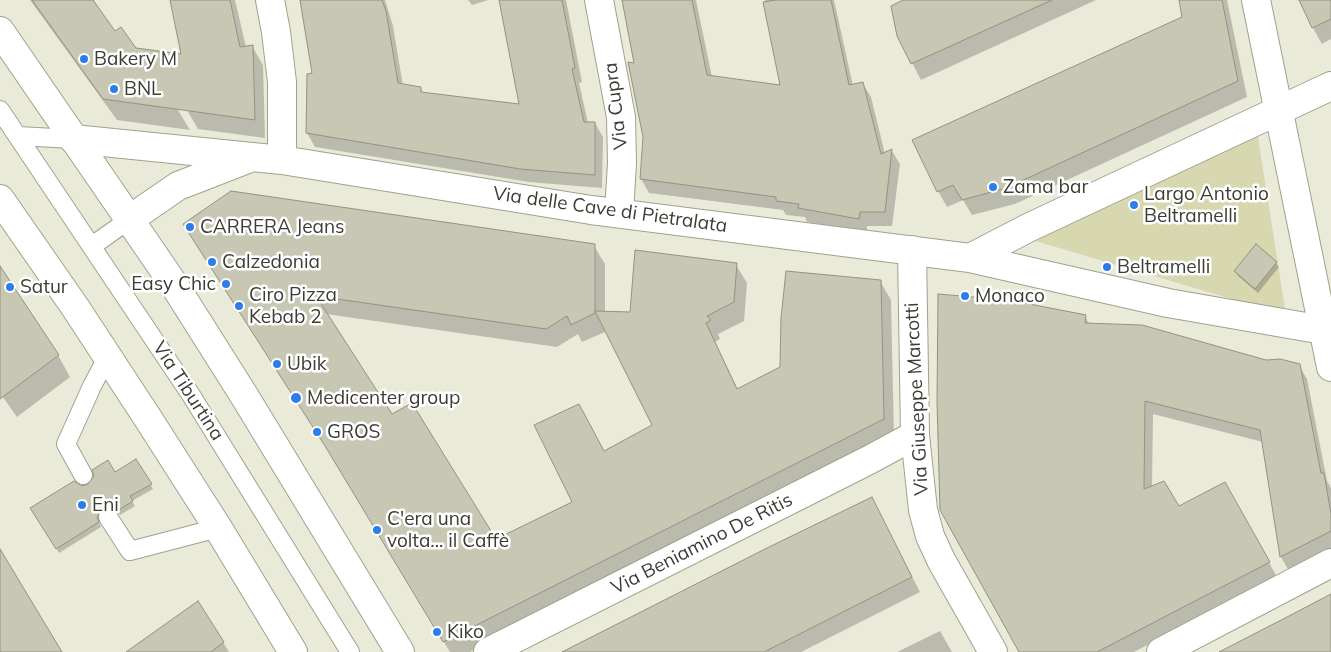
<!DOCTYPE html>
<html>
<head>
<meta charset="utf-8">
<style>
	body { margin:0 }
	canvas { display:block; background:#eaead8 }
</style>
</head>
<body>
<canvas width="1331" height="652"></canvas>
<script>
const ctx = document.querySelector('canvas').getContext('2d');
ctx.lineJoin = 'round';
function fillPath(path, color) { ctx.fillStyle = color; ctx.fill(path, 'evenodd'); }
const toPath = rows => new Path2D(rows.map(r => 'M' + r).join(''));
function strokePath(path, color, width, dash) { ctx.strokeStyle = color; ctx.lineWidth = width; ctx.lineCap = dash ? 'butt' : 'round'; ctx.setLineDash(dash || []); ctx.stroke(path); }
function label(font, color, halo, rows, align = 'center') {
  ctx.font = font + ' Mulish,sans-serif'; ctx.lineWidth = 5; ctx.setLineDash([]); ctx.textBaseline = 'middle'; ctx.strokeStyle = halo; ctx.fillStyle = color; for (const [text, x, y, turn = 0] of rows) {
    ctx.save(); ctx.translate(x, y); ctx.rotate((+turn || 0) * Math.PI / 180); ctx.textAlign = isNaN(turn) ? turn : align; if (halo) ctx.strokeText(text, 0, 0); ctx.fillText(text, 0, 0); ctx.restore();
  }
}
fillPath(toPath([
	[1257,131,1286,315,1032,240]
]), '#d8d8b0');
fillPath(toPath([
	[30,0,94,0,99,10,115,32,121,28,178,110,190,130,117,120],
	[171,0,235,0,246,47,252,46,263,65,265,138,198,129,187,110,182,55],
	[301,0,385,0,393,26,403,86,421,88,423,93,521,105,501,0,566,0,582,82,579,83,588,123,595,123,603,137,602,188,529,182,315,147,307,133,314,74],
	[468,0,488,0,472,5],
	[623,0,696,0,712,77,782,86,765,0,834,0,853,86,863,84,871,97,885,154,892,151,900,164,892,226,867,226,867,232,807,222,805,217,786,215,783,210,649,193,641,179,644,137,635,65],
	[906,0,1096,0,921,80,898,36],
	[1180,0,1227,0,1247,97,1015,204,972,215,963,200,947,207,938,191,1184,18],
	[1301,0,1331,0,1331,39,1322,44,1313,28],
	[195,243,594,246,605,264,605,312,631,313,736,265,747,283,744,321,718,334,720,339,715,342,738,390,781,368,880,281,891,300,894,438,470,652,450,652,338,465],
	[326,314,557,347,578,334,582,342,605,332,605,327,654,426,604,452,574,503,495,541,391,415],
	[1256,246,1276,263,1279,267,1258,293,1238,276,1235,271],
	[0,269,58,355,70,377,17,417,0,393],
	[1085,316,1089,324,1266,361,1299,365,1307,379,1327,481,1331,488,1331,549,1289,571,1281,557,1263,442,1153,414,1152,487,1178,508,1225,484,1277,577,1134,652,1021,652],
	[136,460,153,489,132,501,135,506,120,515,117,512,111,510,104,513,99,522,101,527,59,553,32,508,115,473],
	[880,514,920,592,801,652,565,652],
	[198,602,229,652,128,652],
	[940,631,952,652,897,652]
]), '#0003');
const building = toPath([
	[32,0,93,0,115,31,121,27,136,48,181,54,170,0,230,0,240,47,253,45,255,120,103,99,32,0],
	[300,0,382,0,386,11,398,83,421,87,421,92,519,104,499,0,562,0,575,68,572,69,584,122,595,122,595,175,520,169,306,133,307,74,312,73,300,0],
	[622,0,692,0,707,75,780,85,763,2,776,0,831,0,849,85,863,82,881,154,892,149,885,212,860,212,859,219,798,208,799,204,776,201,776,197,640,179,643,137,628,62,634,63,622,0],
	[903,0,1052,0,911,64,897,36,891,6,903,0],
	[1179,0,1222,0,1238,81,1006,188,962,200,953,185,937,192,912,140,1182,17,1179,0],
	[1299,0,1331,0,1331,19,1312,28,1299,0],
	[231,191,595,244,595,313,571,325,567,316,546,329,316,296,392,414,412,403,496,539,572,502,534,425,579,404,604,451,652,425,595,311,630,312,635,250,737,263,734,302,707,316,711,320,706,323,737,389,780,367,781,318,786,271,881,280,884,419,443,642,325,446,183,224,231,191],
	[1256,244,1277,262,1255,289,1234,271,1256,244],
	[0,266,59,355,0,399,0,266],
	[938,294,1009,300,1086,315,1085,323,1142,325,1266,360,1280,359,1300,364,1321,473,1324,473,1331,514,1331,531,1280,557,1260,430,1145,401,1144,489,1164,481,1179,506,1225,482,1270,562,1097,652,1019,652,940,510,937,402,938,294],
	[136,459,152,484,130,496,133,501,117,511,113,508,108,506,102,508,97,517,99,522,56,549,30,508,74,481,82,486,88,484,94,476,92,470,108,460,115,472,136,459],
	[872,497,912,577,764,652,562,652,767,548,872,497],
	[0,549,62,652,0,652,0,549],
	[1331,594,1331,652,1219,652,1289,616,1331,594],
	[198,601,224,642,211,652,126,652,198,601]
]);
fillPath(building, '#c7c7b4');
strokePath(building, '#919280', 1);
const service = toPath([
	[0,110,191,395,350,652],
	[18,136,73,139],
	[92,246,130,219],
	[83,475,66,444,92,386,108,356],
	[108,517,130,551,218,528]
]);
const minor = toPath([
	[270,0,276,32,282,82,282,160],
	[599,0,621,117,622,163,619,213],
	[1256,0,1331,367],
	[73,139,282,160,591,210,970,258,1168,303,1323,330,1331,334],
	[130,219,178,186,245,160],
	[912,250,915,435,923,510,930,536,941,560,993,652],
	[970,258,1030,227,1331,86],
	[488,652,869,460,915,435],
	[1161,652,1331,563]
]);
const primary = toPath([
	[0,31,173,283,245,397,400,652],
	[0,199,75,307,149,420,218,528,293,652]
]);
strokePath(service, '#a1a190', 20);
strokePath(minor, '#a1a190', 30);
strokePath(primary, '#a1a190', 30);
strokePath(service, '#fff', 18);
strokePath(minor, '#fff', 28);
strokePath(primary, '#fff', 28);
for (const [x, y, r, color] of [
	[84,59,5,"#2d7de9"],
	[114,89,5,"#2d7de9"],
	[993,187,5,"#2d7de9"],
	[1134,205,5,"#2d7de9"],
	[190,227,5,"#2d7de9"],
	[212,262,5,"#2d7de9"],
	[1107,267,5,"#2d7de9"],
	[226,284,5,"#2d7de9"],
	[10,287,5,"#2d7de9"],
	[965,296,5,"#2d7de9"],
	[239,306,5,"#2d7de9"],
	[277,364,5,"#2d7de9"],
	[296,398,6,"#2d7de9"],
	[317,432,5,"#2d7de9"],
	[82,505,5,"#2d7de9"],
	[377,530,5,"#2d7de9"],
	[437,632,5,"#2d7de9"]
]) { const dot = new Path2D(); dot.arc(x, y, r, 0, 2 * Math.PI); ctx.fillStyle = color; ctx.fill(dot); strokePath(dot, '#fff', 2); }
label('19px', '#3c3c35', '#fff', [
	["Bakery M",94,59],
	["BNL",124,89],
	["Zama bar",1003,187],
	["Largo Antonio",1144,194],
	["Beltramelli",1144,216],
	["CARRERA Jeans",200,227],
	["Calzedonia",222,262],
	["Beltramelli",1117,267],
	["Easy Chic",216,284,"right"],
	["Satur",20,287],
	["Ciro Pizza",249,295],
	["Kebab 2",249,317],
	["Monaco",975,296],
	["Ubik",287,364],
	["Medicenter group",307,398],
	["GROS",327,432],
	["Eni",92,505],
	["C'era una",387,519],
	["volta... il Caffè",387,541],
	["Kiko",447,632]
], 'left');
label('19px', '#3c3c35', '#fff', [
	["Via Cupra",616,106,-97],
	["Via delle Cave di Pietralata",610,210,8],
	["Via Tiburtina",188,391,57],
	["Via Giuseppe Marcotti",917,399,-93],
	["Via Beniamino De Ritis",702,544,-27]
]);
</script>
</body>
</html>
